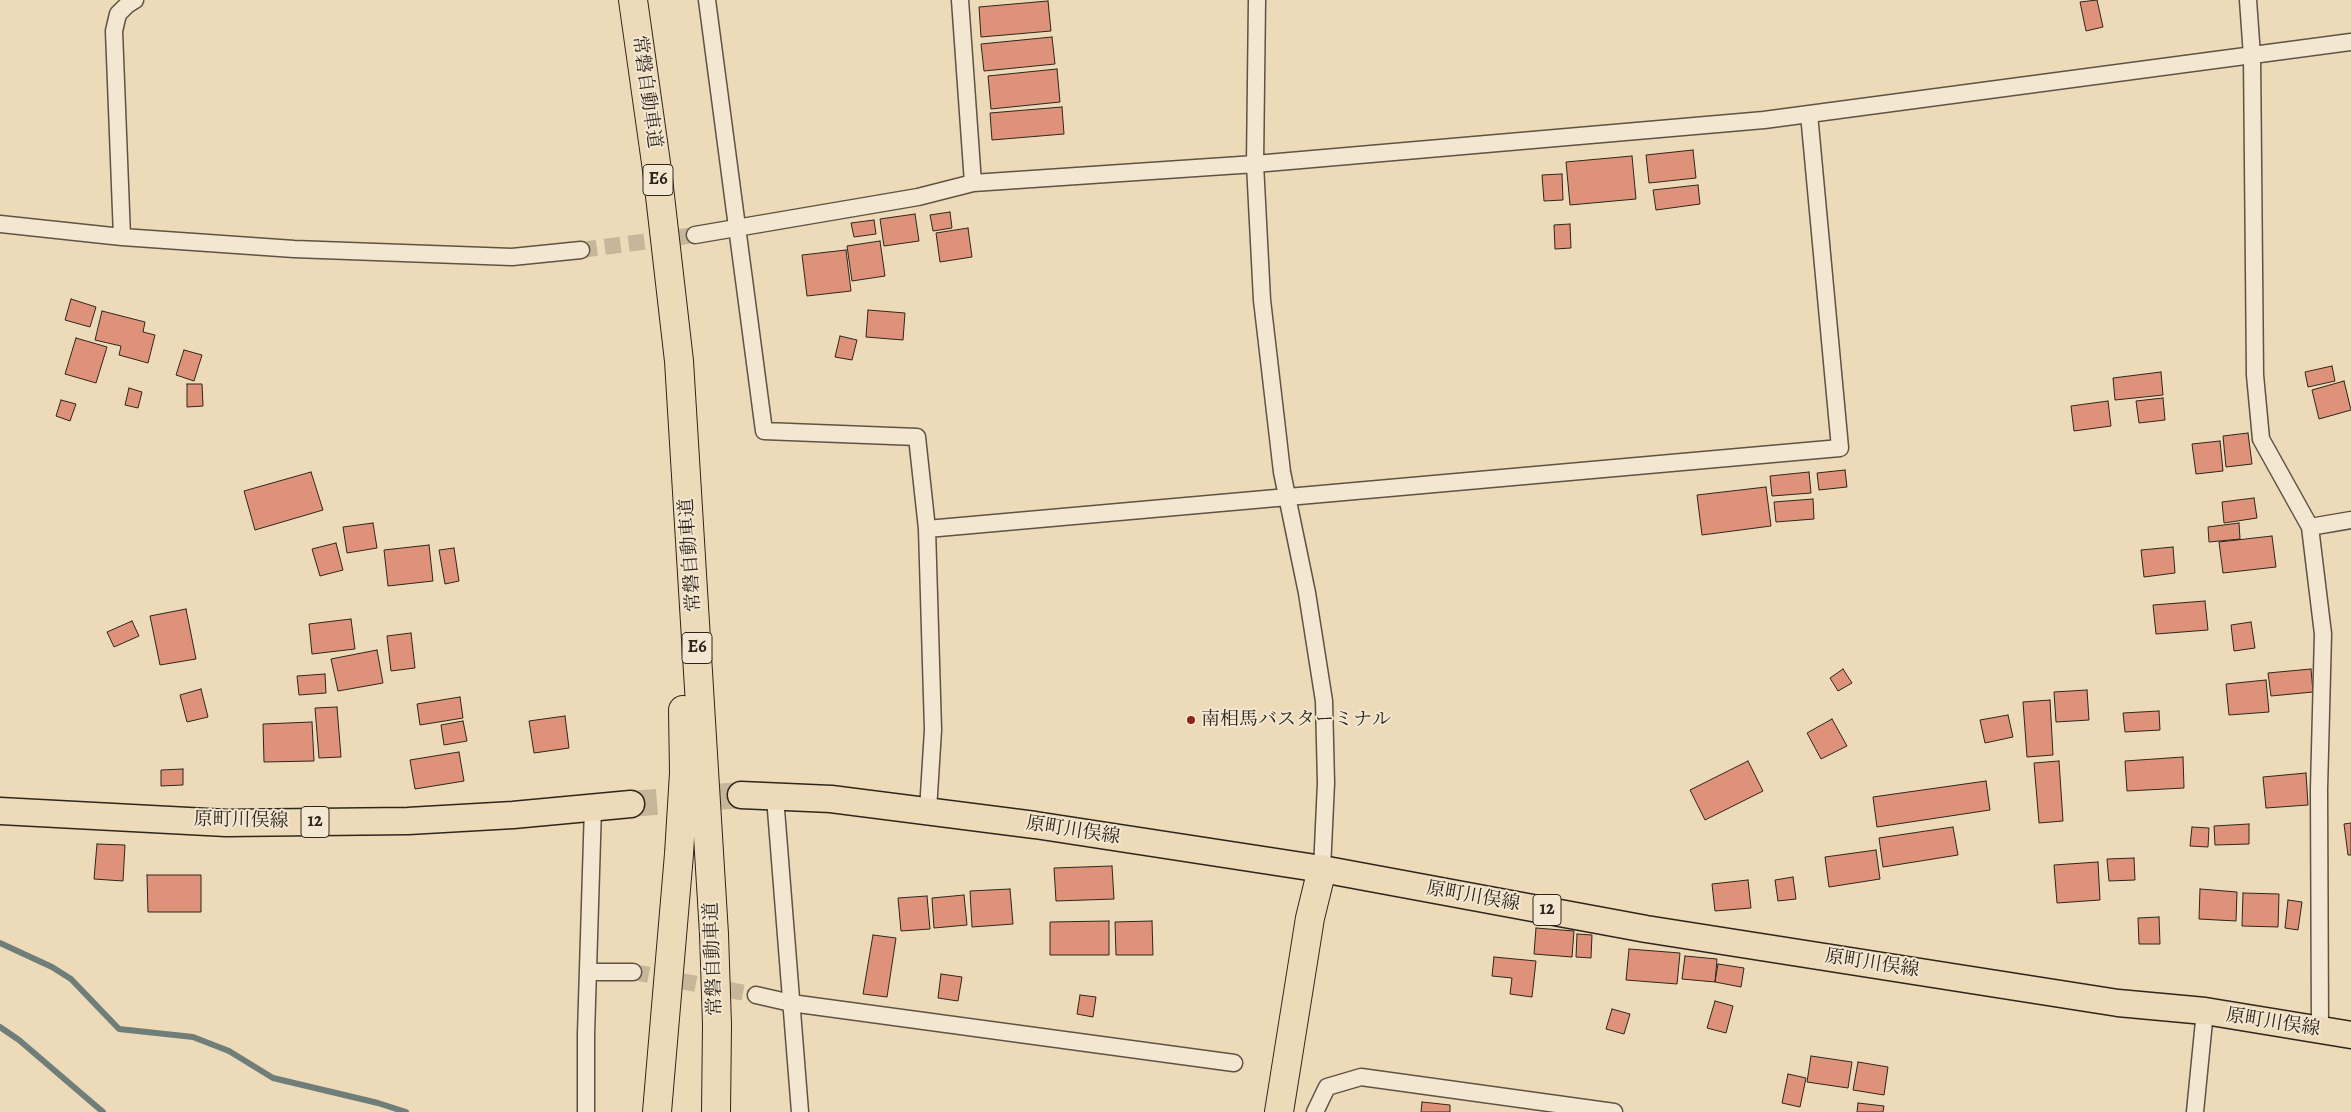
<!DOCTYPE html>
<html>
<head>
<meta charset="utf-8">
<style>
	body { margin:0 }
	canvas { display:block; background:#eddab8 }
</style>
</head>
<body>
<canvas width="2351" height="1112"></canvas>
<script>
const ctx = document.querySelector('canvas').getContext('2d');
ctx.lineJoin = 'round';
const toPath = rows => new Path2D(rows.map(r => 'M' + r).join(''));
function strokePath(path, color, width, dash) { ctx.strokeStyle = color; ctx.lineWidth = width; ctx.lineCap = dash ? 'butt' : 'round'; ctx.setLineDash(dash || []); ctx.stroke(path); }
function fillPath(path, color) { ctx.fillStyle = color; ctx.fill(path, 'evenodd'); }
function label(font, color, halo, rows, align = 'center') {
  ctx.font = font + ' Alegreya,"Noto Serif JP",serif'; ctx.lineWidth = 4; ctx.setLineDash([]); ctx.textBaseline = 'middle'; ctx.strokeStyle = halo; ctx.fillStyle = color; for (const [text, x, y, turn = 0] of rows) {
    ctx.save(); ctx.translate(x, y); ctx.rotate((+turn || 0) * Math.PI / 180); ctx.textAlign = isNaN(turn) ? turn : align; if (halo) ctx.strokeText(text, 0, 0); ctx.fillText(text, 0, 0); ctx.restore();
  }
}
strokePath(toPath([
	[0,943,52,967,71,979,119,1029,193,1037,229,1051,273,1078,378,1103,406,1112],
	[0,1027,19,1040,103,1112]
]), '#6f7e79', 6);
const building = toPath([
	[2097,0,2103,27,2086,31,2080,2,2097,0],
	[1048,1,1051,31,981,37,979,7,1048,1],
	[1052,37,1055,64,984,71,981,44,1052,37],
	[1057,69,1060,102,991,109,988,76,1057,69],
	[1062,107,1064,134,992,140,990,113,1062,107],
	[1693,150,1696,178,1649,183,1646,155,1693,150],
	[1632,156,1636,199,1570,205,1566,162,1632,156],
	[1562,174,1563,200,1544,201,1542,175,1562,174],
	[1698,185,1700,204,1656,210,1653,190,1698,185],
	[950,212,952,228,933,231,930,215,950,212],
	[915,214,919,241,884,246,880,219,915,214],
	[874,220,876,234,854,237,851,223,874,220],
	[1570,224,1571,248,1555,249,1554,225,1570,224],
	[968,228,972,257,940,262,936,233,968,228],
	[880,241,885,276,852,281,847,246,880,241],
	[846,250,851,291,807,296,802,255,846,250],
	[71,299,96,307,90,327,65,320,71,299],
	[868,310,905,313,903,340,866,337,868,310],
	[102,311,145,322,143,332,155,335,148,363,119,355,121,346,95,340,102,311],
	[840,336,857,340,852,360,835,357,840,336],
	[76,338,107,347,96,383,65,374,76,338],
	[184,350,202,355,194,381,176,375,184,350],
	[2332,366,2335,381,2308,387,2305,372,2332,366],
	[2161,372,2163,395,2115,400,2113,378,2161,372],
	[2344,381,2351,410,2319,419,2312,390,2344,381],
	[187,384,202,384,203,406,187,407,187,384],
	[129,388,142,392,138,408,125,405,129,388],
	[2163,398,2165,420,2139,423,2136,401,2163,398],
	[61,400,76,404,70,421,56,416,61,400],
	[2108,401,2111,426,2074,431,2071,406,2108,401],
	[2248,433,2252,464,2226,467,2223,436,2248,433],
	[2220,441,2223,471,2196,474,2192,444,2220,441],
	[1845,470,1847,487,1819,490,1817,473,1845,470],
	[311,472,323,510,255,530,244,491,311,472],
	[1809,472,1811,493,1772,496,1770,476,1809,472],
	[1766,487,1771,526,1702,535,1697,495,1766,487],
	[2254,498,2257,518,2224,523,2222,502,2254,498],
	[1813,499,1814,519,1776,522,1774,502,1813,499],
	[373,523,377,548,347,553,343,527,373,523],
	[2239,523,2240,539,2209,542,2208,527,2239,523],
	[2272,536,2276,567,2223,573,2219,542,2272,536],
	[336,543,343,570,320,576,312,549,336,543],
	[429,545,433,581,388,586,384,550,429,545],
	[2173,547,2175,573,2144,577,2141,550,2173,547],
	[454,548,459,581,445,584,439,550,454,548],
	[2205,601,2208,630,2156,634,2153,605,2205,601],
	[186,609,196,659,160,665,150,616,186,609],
	[351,619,355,649,312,654,309,624,351,619],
	[132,621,139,636,114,647,107,632,132,621],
	[2251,622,2255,648,2234,651,2231,625,2251,622],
	[411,633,415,668,391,671,387,636,411,633],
	[377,650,383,683,338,691,331,659,377,650],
	[1843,669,1852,683,1838,691,1830,678,1843,669],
	[2311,669,2313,692,2271,696,2268,673,2311,669],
	[325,674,326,693,299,695,297,676,325,674],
	[2266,680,2269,712,2229,715,2226,684,2266,680],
	[201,689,208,717,187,722,180,695,201,689],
	[2087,690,2089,720,2056,722,2054,692,2087,690],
	[460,697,463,718,420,725,417,704,460,697],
	[2050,700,2053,755,2027,757,2023,702,2050,700],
	[337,707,341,757,319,758,315,708,337,707],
	[2159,711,2160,730,2125,732,2123,713,2159,711],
	[2008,715,2013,737,1985,743,1980,720,2008,715],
	[565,716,569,748,534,753,529,721,565,716],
	[1832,719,1847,746,1821,759,1807,733,1832,719],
	[463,721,467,741,444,745,441,725,463,721],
	[312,722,314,761,264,762,263,724,312,722],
	[459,752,464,781,415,789,410,760,459,752],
	[2183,757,2184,788,2127,791,2125,761,2183,757],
	[1748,761,1763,791,1705,820,1690,790,1748,761],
	[2059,761,2063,821,2039,823,2034,763,2059,761],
	[183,769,183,785,161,786,161,770,183,769],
	[2306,773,2308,805,2266,808,2263,777,2306,773],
	[1986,781,1990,810,1877,827,1873,797,1986,781],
	[2351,823,2351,855,2348,855,2344,824,2351,823],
	[2249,824,2249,844,2215,845,2214,826,2249,824],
	[1953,827,1958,855,1883,867,1879,838,1953,827],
	[2192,827,2209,828,2208,847,2190,846,2192,827],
	[97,844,125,845,123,881,94,879,97,844],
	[1876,850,1880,879,1829,887,1825,857,1876,850],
	[2134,858,2135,880,2109,881,2107,859,2134,858],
	[2098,862,2100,900,2057,903,2054,865,2098,862],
	[1112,866,1114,899,1056,901,1054,868,1112,866],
	[147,875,201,875,201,912,148,912,147,875],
	[1793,877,1796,899,1778,901,1775,880,1793,877],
	[1748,880,1751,908,1715,911,1712,884,1748,880],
	[1010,889,1013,924,972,927,970,891,1010,889],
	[2200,889,2237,892,2236,921,2199,919,2200,889],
	[2243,893,2279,894,2278,927,2242,926,2243,893],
	[964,895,967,925,934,928,932,898,964,895],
	[927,896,930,929,901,931,898,898,927,896],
	[2288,900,2302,902,2298,930,2285,928,2288,900],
	[2159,917,2160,944,2139,944,2138,918,2159,917],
	[1109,921,1109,955,1050,955,1050,922,1109,921],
	[1152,921,1153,955,1116,955,1115,922,1152,921],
	[1536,928,1574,931,1572,957,1534,954,1536,928],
	[1577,934,1592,935,1591,958,1576,957,1577,934],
	[873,935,896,938,887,997,863,994,873,935],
	[1629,949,1680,953,1677,984,1626,980,1629,949],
	[1685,956,1717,959,1715,982,1682,979,1685,956],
	[1494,957,1536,961,1532,997,1510,994,1512,978,1492,976,1494,957],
	[1718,964,1744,968,1741,987,1715,982,1718,964],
	[941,974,962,977,958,1001,938,998,941,974],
	[1080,995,1096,997,1093,1017,1077,1014,1080,995],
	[1715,1001,1733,1006,1726,1033,1707,1028,1715,1001],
	[1612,1009,1630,1014,1624,1034,1606,1029,1612,1009],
	[1811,1056,1852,1062,1848,1088,1807,1082,1811,1056],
	[1858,1062,1888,1067,1884,1095,1853,1090,1858,1062],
	[1788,1074,1806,1078,1800,1107,1782,1103,1788,1074],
	[1422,1102,1450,1105,1450,1112,1421,1112,1422,1102],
	[1858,1103,1884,1106,1883,1112,1857,1112,1858,1103]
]);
fillPath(building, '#de9279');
strokePath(building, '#2e261d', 1);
strokePath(toPath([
	[581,250,695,235],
	[633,972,756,995]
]), '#c7b699', 16, [16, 8]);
strokePath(toPath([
	[631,804,741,795]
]), '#c7b699', 26, [26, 13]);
const minor = toPath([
	[707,0,764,431,917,437,927,529,933,730,928,810],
	[960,0,973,183],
	[1257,0,1255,164,1262,300,1282,472,1307,593,1324,701,1326,783,1322,869],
	[2248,0,2252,56,2255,375,2261,439,2310,527,2323,634,2319,789,2320,1031],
	[0,224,122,237,294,249,512,257,581,250],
	[695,235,918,197,973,183,1255,164,1764,120,2351,42],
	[122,237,114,31,118,14,127,5,135,0],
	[2310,527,2351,520],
	[927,529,1840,448,1809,114],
	[775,797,800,1112],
	[588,972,633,972],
	[756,995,791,1003,1234,1063],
	[586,1112,586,1034,593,807],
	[1315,1112,1327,1087,1361,1077,1614,1112],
	[2195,1112,2205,1011]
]);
const primary = toPath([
	[741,795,831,799,1035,825,1322,869,1646,929,2118,1003,2205,1011,2351,1035],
	[0,811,226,823,408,821,513,815,631,804]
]);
const motorway = toPath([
	[633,0,657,170,679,361,714,934,717,1025,716,1112],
	[657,1112,679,854,684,773,683,710],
	[1279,1112,1310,918,1322,869]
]);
strokePath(minor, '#5e5344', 19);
strokePath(primary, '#2e261d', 29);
strokePath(motorway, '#2e261d', 30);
strokePath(minor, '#f3e7d1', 16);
strokePath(primary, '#eddab8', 26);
strokePath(motorway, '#eddab8', 28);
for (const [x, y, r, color] of [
	[1191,720,5,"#8f2418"]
]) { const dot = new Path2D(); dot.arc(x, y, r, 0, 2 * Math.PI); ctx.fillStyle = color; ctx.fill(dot); strokePath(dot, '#f3e7d1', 2); }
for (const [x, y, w] of [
	[658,180,30],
	[697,648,30],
	[315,822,28],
	[1547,910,28]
]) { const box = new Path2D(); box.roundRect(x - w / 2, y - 15.5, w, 31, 4); ctx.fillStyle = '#f3e7d1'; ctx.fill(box); strokePath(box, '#2e261d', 1); }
label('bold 18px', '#2e261d', null, [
	["E6",658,180],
	["E6",697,648],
	["12",315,822],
	["12",1547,910]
]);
label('19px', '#2e261d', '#f3e7d1', [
	["常磐自動車道",646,92,82],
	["常磐自動車道",691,555,-94],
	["原町川俣線",241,821,1],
	["原町川俣線",1073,831,9],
	["原町川俣線",1473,897,10],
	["常磐自動車道",714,959,-92],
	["原町川俣線",1872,964,9],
	["原町川俣線",2273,1023,9]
]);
label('19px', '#2e261d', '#f3e7d1', [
	["南相馬バスターミナル",1201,720]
], 'left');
</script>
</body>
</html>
